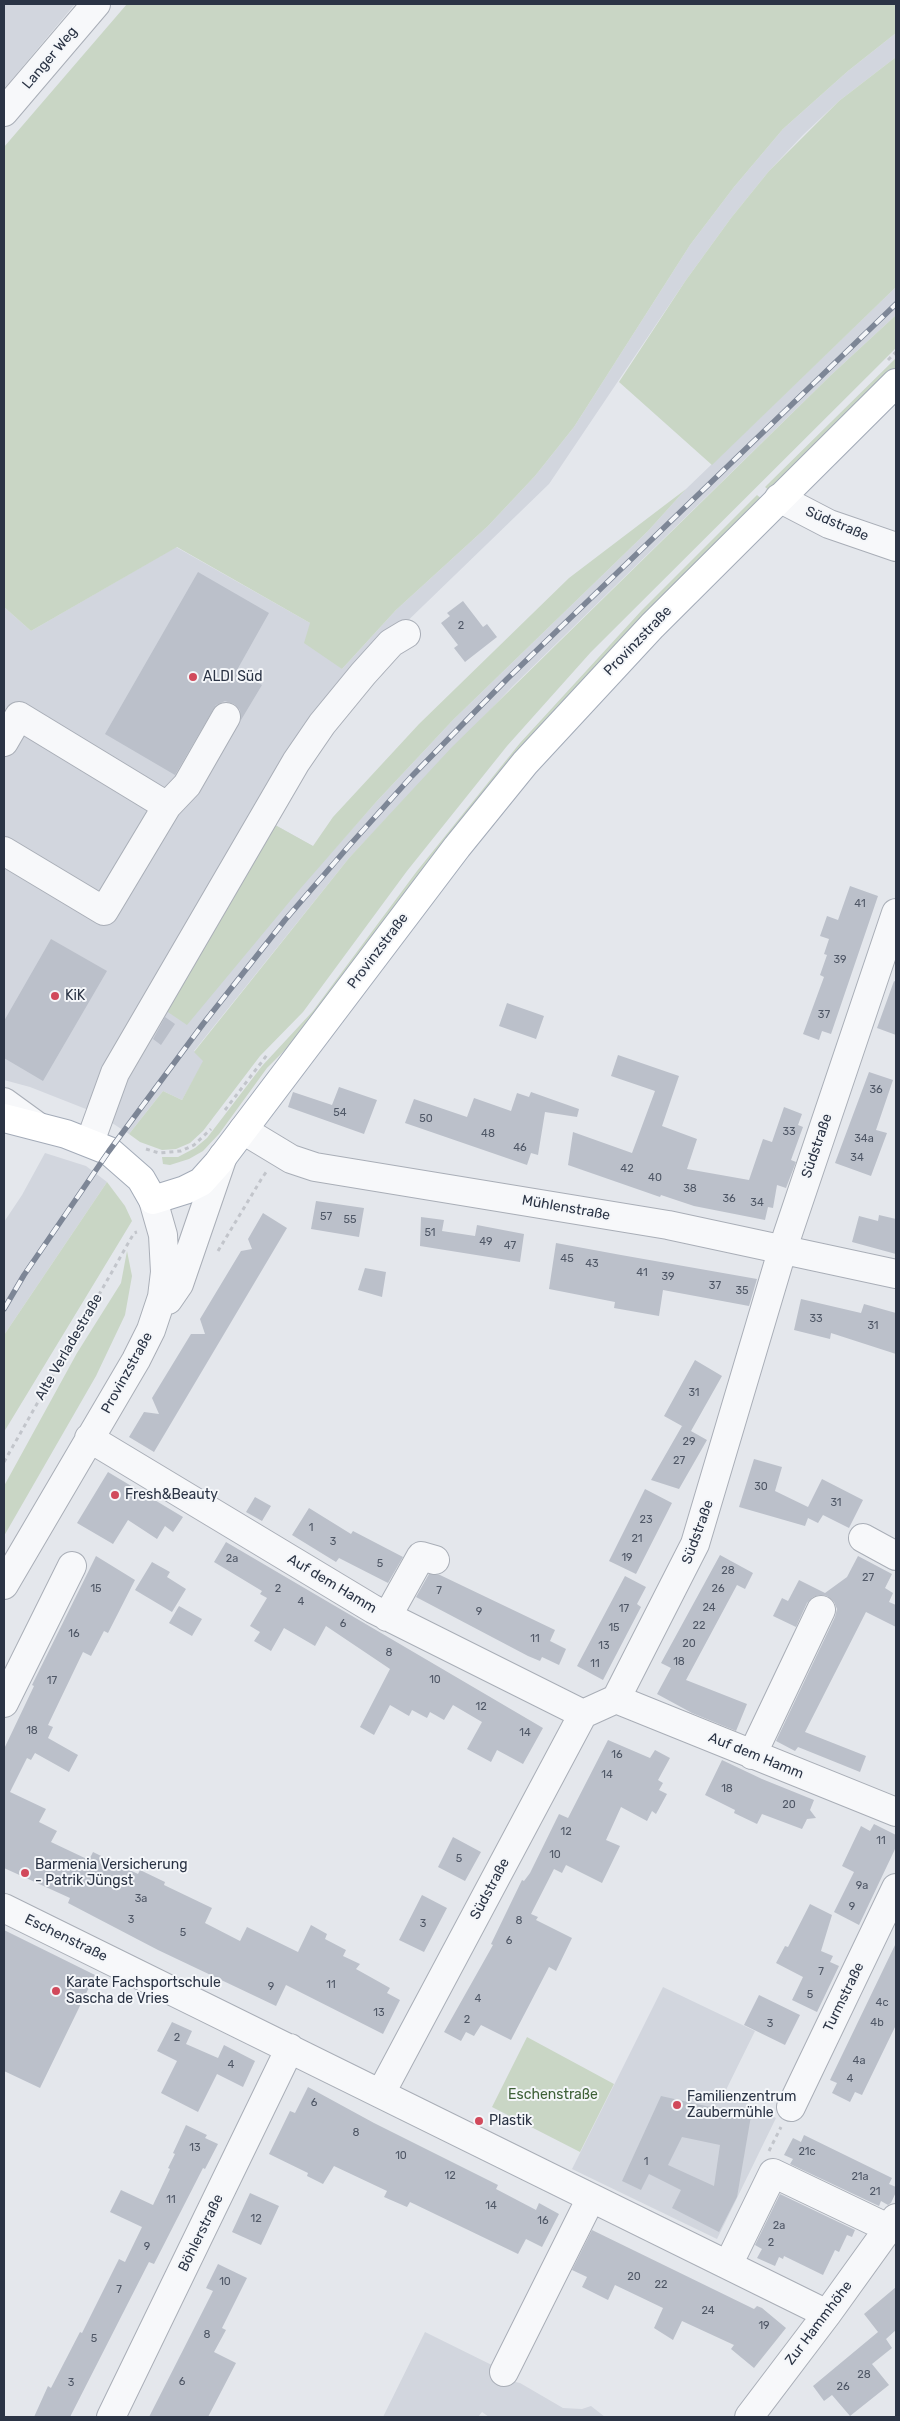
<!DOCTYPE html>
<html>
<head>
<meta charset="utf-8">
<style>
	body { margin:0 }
	#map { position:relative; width:900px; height:2421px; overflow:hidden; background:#e4e7ec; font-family:Rubik,sans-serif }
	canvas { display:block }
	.frame { position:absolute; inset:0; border:5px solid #2b3445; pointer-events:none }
</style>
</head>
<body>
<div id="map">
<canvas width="900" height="2421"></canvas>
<div class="frame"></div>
</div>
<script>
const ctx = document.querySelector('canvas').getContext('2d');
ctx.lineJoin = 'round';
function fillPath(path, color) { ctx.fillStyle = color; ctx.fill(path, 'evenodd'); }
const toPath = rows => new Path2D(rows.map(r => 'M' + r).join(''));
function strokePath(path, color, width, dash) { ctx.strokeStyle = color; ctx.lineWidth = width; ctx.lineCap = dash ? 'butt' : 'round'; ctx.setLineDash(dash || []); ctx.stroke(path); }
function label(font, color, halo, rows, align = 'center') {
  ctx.font = font + ' Rubik,sans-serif'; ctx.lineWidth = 4; ctx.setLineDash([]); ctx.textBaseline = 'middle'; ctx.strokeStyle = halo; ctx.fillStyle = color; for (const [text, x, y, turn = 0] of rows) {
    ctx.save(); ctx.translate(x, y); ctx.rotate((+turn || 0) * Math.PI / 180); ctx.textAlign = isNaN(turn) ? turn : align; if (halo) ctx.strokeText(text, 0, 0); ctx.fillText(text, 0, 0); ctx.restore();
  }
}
fillPath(toPath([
	[4,4,75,4,4,89],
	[896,33,896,57,839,101,803,135,769,171,731,218,686,280,549,484,393,635,91,1111,30,1087,4,1080,4,607,31,631,176,547,310,623,342,669,396,610,488,526,535,476,574,427,690,245,734,187,783,129,848,71],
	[896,287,896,315,831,375,513,686,349,858,194,1051,204,1061,182,1100,163,1091,129,1134,109,1121,114,1101,268,821,329,855,377,801,453,720,648,531,686,489],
	[45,1153,86,1166,107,1182,4,1335,4,1222,22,1195],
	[663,1987,755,2031,725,2092,776,2118,717,2239,572,2169],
	[425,2332,510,2374,507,2380,520,2383,563,2408,582,2409,591,2406,605,2417,489,2417,482,2412,478,2417,383,2417]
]), '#d2d6de');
fillPath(toPath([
	[127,4,896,4,896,33,848,71,783,129,734,187,690,245,574,427,535,476,488,526,396,610,342,669,304,643,310,623,177,547,31,631,4,607,4,147],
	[896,57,896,287,712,465,619,382,686,280,731,218,769,171,839,101],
	[896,315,896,348,591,652,507,746,407,871,303,1012,260,1056,203,1131,190,1143,176,1149,162,1150,140,1142,129,1134,163,1091,182,1100,203,1061,194,1052,349,858,452,747,831,375],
	[896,358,896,367,771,492,765,487],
	[686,489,648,531,453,720,377,801,300,889,187,1025,159,1006,268,821,313,846,333,817,419,724,569,578],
	[757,495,763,500,311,1024,267,1068,219,1134,203,1151,189,1159,170,1165,163,1164,162,1157,178,1157,195,1148,207,1138,262,1066,313,1011,417,871,520,743,642,610],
	[107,1182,125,1206,132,1221,4,1432,4,1335],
	[127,1251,132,1276,125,1315,96,1376,4,1536,4,1486,77,1353,121,1283],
	[527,2037,614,2084,580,2152,492,2107]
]), '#c9d6c5');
fillPath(toPath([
	[198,572,269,613,237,670,262,685,241,720,240,710,234,704,225,701,216,705,175,775,105,734],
	[463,601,483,627,487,624,497,637,465,662,454,648,458,645,441,623,450,616,447,613],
	[850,886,878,896,831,1034,822,1031,819,1040,803,1034,824,977,820,975,827,955,824,954,829,939,820,936,827,916,838,920],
	[51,939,107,971,43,1081,4,1058,4,1021],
	[894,981,896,982,896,1035,877,1028],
	[507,1003,544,1016,536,1039,499,1026],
	[165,1017,175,1024,161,1045,153,1039],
	[618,1055,679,1076,662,1126,697,1139,687,1169,749,1180,763,1139,772,1142,784,1107,802,1114,798,1125,803,1127,791,1160,796,1162,786,1188,777,1185,773,1208,768,1207,765,1220,694,1206,661,1195,660,1197,568,1165,573,1132,632,1153,655,1091,611,1076],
	[869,1072,893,1080,876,1130,887,1133,871,1176,835,1163],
	[339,1087,377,1100,364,1134,288,1107,293,1092,332,1105],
	[531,1092,579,1109,577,1117,545,1112,538,1155,531,1153,527,1165,405,1123,414,1099,467,1117,474,1098,511,1111,517,1093,529,1097],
	[316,1201,364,1208,359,1237,311,1229],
	[263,1213,287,1228,154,1452,129,1437,144,1412,159,1414,152,1398,191,1334,205,1334,200,1319,241,1251,252,1249,248,1239],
	[879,1215,896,1219,896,1254,852,1242,859,1216,878,1221],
	[421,1217,444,1220,442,1231,475,1236,477,1225,524,1234,520,1262,420,1246],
	[556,1243,621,1255,757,1279,749,1306,663,1290,659,1316,614,1308,615,1302,549,1289],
	[365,1268,386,1272,382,1297,358,1290],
	[801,1299,861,1313,864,1304,896,1313,896,1354,831,1333,830,1339,794,1330],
	[695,1360,722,1376,691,1431,664,1416],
	[682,1426,707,1440,679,1489,651,1480],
	[754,1459,782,1467,775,1491,808,1507,822,1479,863,1500,849,1528,823,1515,818,1523,808,1518,805,1526,739,1507],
	[108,1472,183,1517,173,1532,165,1526,157,1539,128,1520,113,1544,77,1523],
	[645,1489,672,1503,636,1574,609,1561],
	[255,1497,271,1506,262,1521,246,1512],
	[309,1508,351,1534,353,1531,403,1557,388,1583,339,1558,336,1562,292,1535],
	[226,1542,543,1728,523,1764,497,1750,491,1762,467,1749,482,1722,453,1705,444,1720,430,1712,427,1718,412,1710,409,1716,390,1705,374,1735,360,1727,390,1669,326,1626,315,1646,284,1628,271,1651,254,1641,260,1632,250,1626,267,1598,260,1594,262,1591,214,1562],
	[720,1555,753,1573,745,1589,737,1585,686,1680,747,1704,736,1731,692,1713,657,1694,671,1668,661,1663],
	[96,1556,135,1580,108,1633,104,1631,91,1656,83,1652,48,1725,53,1727,48,1738,78,1755,69,1772,35,1753,31,1760,27,1758,10,1792,46,1809,39,1822,57,1831,51,1842,89,1860,93,1852,138,1874,140,1870,165,1882,164,1885,212,1908,205,1923,240,1941,247,1927,298,1952,311,1925,327,1934,325,1939,346,1950,343,1956,360,1964,356,1969,390,1988,387,1993,400,2000,383,2034,286,1985,276,2006,158,1950,68,1903,70,1898,4,1868,4,1749,34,1686,32,1685],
	[858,1556,892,1574,885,1588,893,1593,889,1602,896,1605,896,1627,866,1612,805,1732,866,1756,860,1772,798,1747,795,1751,776,1741,835,1617,837,1609,834,1602,827,1596,819,1595,813,1597,807,1603,796,1627,773,1616,782,1598,788,1601,799,1580,825,1593,847,1577],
	[152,1562,170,1572,167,1577,186,1589,172,1612,135,1590],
	[429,1574,440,1575,555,1630,550,1641,566,1649,559,1665,542,1657,540,1661,528,1656,416,1597],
	[625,1576,646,1587,637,1604,641,1607,603,1680,577,1666],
	[179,1606,202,1619,192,1636,169,1623],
	[608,1740,650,1758,655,1750,670,1758,658,1780,663,1783,659,1790,667,1794,656,1814,652,1811,647,1821,621,1807,606,1840,620,1846,602,1883,566,1865,562,1873,554,1869,531,1914,538,1917,536,1920,572,1938,556,1971,549,1967,511,2040,481,2025,474,2036,466,2032,461,2041,444,2032,493,1945,491,1944,522,1880,524,1881,530,1873,559,1814,568,1818],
	[722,1760,762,1779,814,1800,810,1810,816,1818,807,1819,802,1829,762,1814,757,1824,734,1813,735,1810,705,1795],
	[874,1824,896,1835,896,1847,859,1925,834,1912,854,1872,842,1866,861,1826,870,1831],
	[453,1837,481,1852,465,1881,438,1867],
	[422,1895,447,1908,424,1952,399,1940],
	[810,1904,832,1915,821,1951,833,1956,830,1962,839,1966,817,2012,792,2000,803,1977,776,1963,785,1946,788,1947],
	[4,1930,95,1975,40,2088,4,2071],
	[896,1943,896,2025,862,2095,855,2092,850,2102,832,2093,837,2083,830,2080],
	[759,1995,800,2015,785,2045,744,2025],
	[172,2022,192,2031,186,2044,218,2058,224,2045,255,2061,243,2087,217,2074,198,2112,161,2093,177,2061,157,2051],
	[308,2087,374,2123,498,2185,496,2189,536,2210,539,2203,559,2214,542,2247,526,2239,518,2254,410,2202,407,2207,384,2197,387,2191,334,2166,323,2184,307,2176,308,2173,269,2154,290,2111,295,2113],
	[661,2096,751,2116,737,2197,719,2232,672,2208,681,2190,649,2174,641,2190,622,2181],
	[682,2137,720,2145,714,2186,668,2165],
	[186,2125,207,2135,205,2138,218,2144,205,2169,203,2168,154,2264,149,2262,70,2417,34,2417,48,2386,51,2388,80,2332,82,2333,119,2259,125,2262,142,2227,110,2212,121,2190,153,2205,170,2169,168,2168,175,2154,173,2153],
	[804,2135,892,2178,889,2184,896,2187,896,2192,891,2203,888,2205,881,2201,879,2206,790,2164,793,2159,784,2155,793,2138,801,2142],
	[250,2193,279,2206,261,2245,232,2232],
	[780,2194,855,2230,852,2237,847,2235,839,2252,835,2250,823,2275,784,2256,783,2259,779,2257,775,2266,757,2258,762,2249,755,2245],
	[592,2230,754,2309,757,2306,762,2308,786,2328,754,2368,731,2349,734,2345,682,2321,673,2340,654,2328,663,2308,615,2285,608,2300,582,2287,587,2277,572,2270],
	[218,2264,247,2278,222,2328,226,2330,214,2352,236,2363,208,2417,149,2417,213,2291,206,2288],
	[896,2287,896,2330,886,2339,892,2348,872,2364,889,2385,850,2416,832,2395,824,2401,813,2386,878,2332,864,2314]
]), '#bbc0ca');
const minor = toPath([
	[4,112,96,4],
	[779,498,829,524,896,547],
	[4,742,19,716,167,806,104,911,4,851],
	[167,806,187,785,226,717],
	[4,1102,37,1126],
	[243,1130,291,1159,315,1167,668,1225,896,1274],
	[90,1142,115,1073,296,762,322,724,363,674,391,643,406,634],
	[168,1300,179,1284,223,1156],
	[89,1438,373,1609,583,1714],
	[863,1538,896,1556],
	[4,1585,136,1360,151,1330,162,1297,165,1272,163,1235,153,1200],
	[387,1617,421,1556,435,1560],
	[616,1699,896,1812],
	[4,1703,72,1566],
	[752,1755,821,1610],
	[4,1908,827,2314],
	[381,2093,583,1714,616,1699,695,1544,783,1248,896,913],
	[791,2107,896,1888],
	[728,2265,773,2173,888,2228],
	[504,2372,591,2198],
	[111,2417,290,2048],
	[749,2417,827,2314,896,2218]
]);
const major = toPath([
	[4,1118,66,1134,109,1151,141,1179,153,1200,185,1190,201,1182,218,1163,457,847,525,763,652,626,896,383]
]);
strokePath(minor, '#a9aeb7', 30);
strokePath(major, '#a3abb8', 30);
strokePath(toPath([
	[888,360,896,352],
	[225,1110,267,1055],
	[146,1149,159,1153,181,1151,194,1145,211,1129],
	[218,1251,262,1178,267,1171],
	[4,1462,134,1233,137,1232],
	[769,2151,781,2127]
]), '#c2c5cb', 3, [4, 4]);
strokePath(minor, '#f7f8fa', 28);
strokePath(major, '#fff', 28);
const rail = toPath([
	[4,1309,24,1275,109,1151,203,1024,285,920,348,847,412,776,507,679,896,304]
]);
strokePath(rail, '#7d8696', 5.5);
strokePath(rail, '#f4f6f9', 4, [11]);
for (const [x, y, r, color] of [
	[193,677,5,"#d1495b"],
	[55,996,5,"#d1495b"],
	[115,1495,5,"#d1495b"],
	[25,1873,5,"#d1495b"],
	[56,1991,5,"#d1495b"],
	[677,2105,5,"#d1495b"],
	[479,2121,5,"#d1495b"]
]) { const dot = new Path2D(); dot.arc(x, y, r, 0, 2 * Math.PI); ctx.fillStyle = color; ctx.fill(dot); strokePath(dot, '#f4f6f9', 2); }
label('11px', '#4f5766', null, [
	["2",461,626],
	["41",860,904],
	["39",840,960],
	["37",824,1015],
	["36",876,1090],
	["54",340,1113],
	["50",426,1119],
	["33",789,1132],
	["48",488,1134],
	["34a",864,1139],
	["46",520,1148],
	["34",857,1158],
	["42",627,1169],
	["40",655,1178],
	["38",690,1189],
	["36",729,1199],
	["34",757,1203],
	["57",326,1217],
	["55",350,1220],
	["51",430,1233],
	["49",486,1242],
	["47",510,1246],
	["45",567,1259],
	["43",592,1264],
	["41",642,1273],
	["39",668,1277],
	["37",715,1286],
	["35",742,1291],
	["33",816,1319],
	["31",873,1326],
	["31",694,1393],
	["29",689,1442],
	["27",679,1461],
	["30",761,1487],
	["31",836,1503],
	["23",646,1520],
	["1",311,1528],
	["21",637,1539],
	["3",333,1542],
	["19",627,1558],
	["2a",232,1559],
	["5",380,1564],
	["28",728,1571],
	["27",868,1578],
	["15",96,1589],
	["2",278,1589],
	["26",718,1589],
	["7",439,1591],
	["4",301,1602],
	["24",709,1608],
	["17",624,1609],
	["9",479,1612],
	["6",343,1624],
	["22",699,1626],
	["15",614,1628],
	["16",74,1634],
	["11",535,1639],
	["20",689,1644],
	["13",604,1646],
	["8",389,1653],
	["18",679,1662],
	["11",595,1664],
	["10",435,1680],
	["17",52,1681],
	["12",481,1707],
	["18",32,1731],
	["14",525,1733],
	["16",617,1755],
	["14",607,1775],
	["18",727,1789],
	["20",789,1805],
	["12",566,1832],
	["11",881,1841],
	["10",555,1855],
	["5",459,1859],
	["9a",862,1886],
	["3a",141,1899],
	["9",852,1907],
	["3",131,1920],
	["8",519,1921],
	["3",423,1924],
	["5",183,1933],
	["6",509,1941],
	["7",821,1972],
	["11",331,1985],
	["9",271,1987],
	["5",810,1995],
	["4",478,1999],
	["4c",882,2003],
	["13",379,2013],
	["2",467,2020],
	["4b",877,2023],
	["3",770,2024],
	["2",177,2038],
	["4a",859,2061],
	["4",231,2065],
	["4",850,2079],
	["6",314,2103],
	["8",356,2133],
	["13",195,2148],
	["21c",807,2152],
	["10",401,2156],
	["1",646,2162],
	["12",450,2176],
	["21a",860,2177],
	["21",875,2192],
	["11",171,2200],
	["14",491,2206],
	["12",256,2219],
	["16",543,2221],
	["2a",779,2226],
	["2",771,2243],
	["9",147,2247],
	["20",634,2277],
	["10",225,2282],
	["22",661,2285],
	["7",119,2290],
	["24",708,2311],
	["19",764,2326],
	["8",207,2335],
	["5",94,2339],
	["28",864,2375],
	["6",182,2382],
	["3",71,2383],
	["26",843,2387]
]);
label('14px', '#2b3445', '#f4f6f9', [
	["Langer Weg",50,58,-50],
	["Südstraße",837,524,23],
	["Provinzstraße",638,641,-46],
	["Provinzstraße",378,951,-53],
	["Südstraße",817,1146,-71],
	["Mühlenstraße",566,1208,10],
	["Alte Verladestraße",69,1347,-60],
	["Provinzstraße",127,1373,-61],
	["Südstraße",698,1532,-70],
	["Auf dem Hamm",332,1584,31],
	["Auf dem Hamm",756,1756,22],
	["Südstraße",490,1889,-62],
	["Eschenstraße",66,1938,26],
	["Turmstraße",844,1997,-64],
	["Böhlerstraße",201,2233,-64],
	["Zur Hammhöhe",819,2323,-53]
]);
label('14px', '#2b3445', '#f4f6f9', [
	["ALDI Süd",203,677],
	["KiK",65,996],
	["Fresh&Beauty",125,1495],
	["Barmenia Versicherung",35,1865],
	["- Patrik Jüngst",35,1881],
	["Karate Fachsportschule",66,1983],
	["Sascha de Vries",66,1999],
	["Familienzentrum",687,2097],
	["Zaubermühle",687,2113],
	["Plastik",489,2121]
], 'left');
label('14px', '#3f6138', '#f4f6f9', [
	["Eschenstraße",553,2095]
]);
</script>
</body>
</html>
